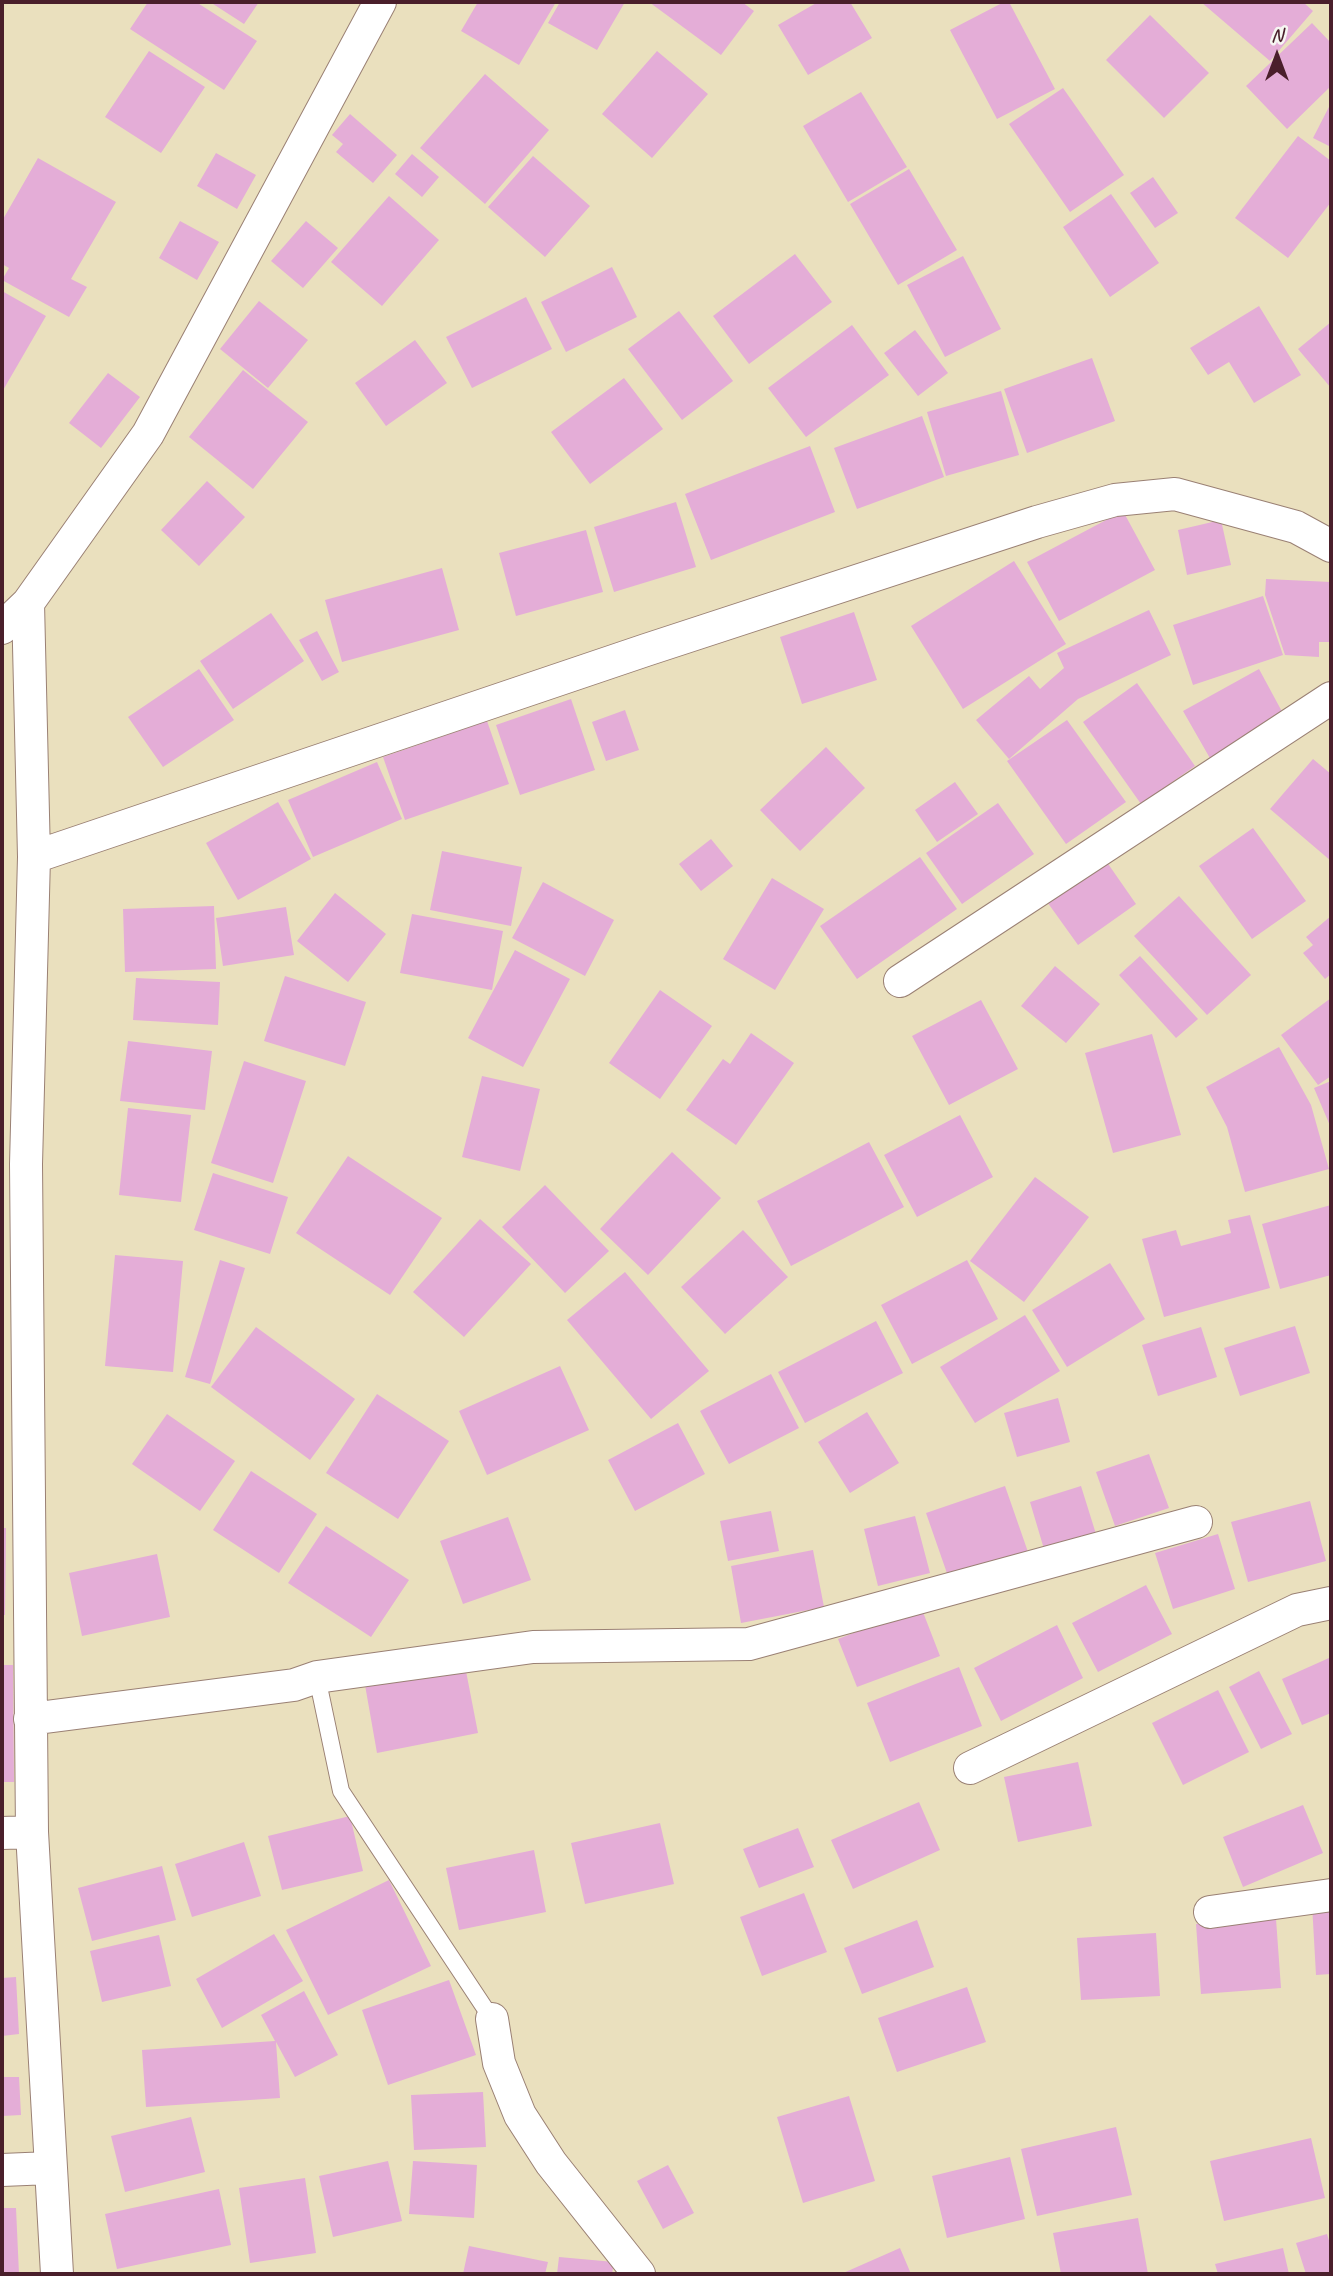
<!DOCTYPE html>
<html>
<head>
<meta charset="utf-8">
<style>
	body { margin:0 }
	#map { position:relative; width:1333px; height:2276px; overflow:hidden; background:#eae0be; font-family:Caveat,sans-serif }
	canvas { display:block }
	.frame { position:absolute; inset:0; border:4px solid #4a1f2b; pointer-events:none }
	.north { position:absolute; left:1242px; top:21px; width:70px; height:70px; -webkit-text-stroke:5px #f6f6f2; paint-order:stroke; rotate:0deg; font-size:19px; font-weight:700; line-height:28px; text-align:center; color:#4a1f2b }
	.north::after { content:''; display:block; margin:auto; width:24px; height:32px; background:#4a1f2b; clip-path:polygon(50% 0,100% 100%,50% 72%,0 100%) }
</style>
</head>
<body>
<div id="map">
<canvas width="1333" height="2276"></canvas>
<div class="frame"></div>
<div class="north">N</div>
</div>
<script>
const ctx = document.querySelector('canvas').getContext('2d');
ctx.lineJoin = 'round';
function fillPath(path, color) { ctx.fillStyle = color; ctx.fill(path, 'evenodd'); }
const toPath = rows => new Path2D(rows.map(r => 'M' + r).join(''));
function strokePath(path, color, width, dash) { ctx.strokeStyle = color; ctx.lineWidth = width; ctx.lineCap = dash ? 'butt' : 'round'; ctx.setLineDash(dash || []); ctx.stroke(path); }
fillPath(toPath([
	[148,2,196,2,257,41,224,90,130,29],
	[210,2,259,2,244,24],
	[478,2,556,2,519,65,461,31],
	[560,2,625,2,597,50,548,23],
	[649,2,742,2,754,11,721,55],
	[818,2,850,2,872,38,808,75,778,25],
	[1004,2,1009,2,1055,89,997,119,950,30],
	[1201,2,1303,2,1313,11,1270,61],
	[1150,15,1209,73,1164,118,1106,60],
	[1312,23,1331,43,1331,86,1287,129,1246,86],
	[149,51,205,87,161,153,105,117],
	[657,51,708,94,652,158,602,114],
	[485,74,549,130,485,204,420,148],
	[1063,88,1124,175,1070,212,1009,124],
	[861,92,907,167,848,202,803,126],
	[1331,103,1331,147,1313,138],
	[350,114,397,155,373,183,336,152,343,144,332,135],
	[1298,136,1331,161,1331,202,1288,258,1235,218],
	[216,153,256,175,237,209,197,186],
	[412,154,439,177,422,197,395,174],
	[533,156,590,206,545,257,488,207],
	[38,158,116,202,71,279,87,287,69,317,2,280,9,268,2,264,2,221],
	[909,169,957,250,898,285,850,204],
	[1153,177,1178,213,1155,228,1130,193],
	[1111,194,1159,263,1110,297,1063,227],
	[389,196,439,240,382,306,331,262],
	[180,221,219,242,197,280,159,258],
	[306,221,338,248,303,288,271,261],
	[795,254,832,302,749,364,713,316],
	[963,256,1001,329,945,357,907,285],
	[612,267,637,317,566,352,541,302],
	[2,291,46,316,2,392],
	[526,297,552,349,472,388,446,337],
	[259,301,308,340,268,388,220,349],
	[1259,306,1301,375,1254,403,1229,362,1208,375,1190,348],
	[679,311,733,381,682,420,628,349],
	[1331,322,1331,388,1298,349],
	[852,325,889,375,806,437,768,388],
	[915,330,948,373,918,396,884,353],
	[415,340,447,383,386,426,355,383],
	[1092,358,1115,421,1027,453,1004,389],
	[243,370,308,422,253,489,189,437],
	[108,373,140,397,101,448,69,423],
	[624,378,663,429,590,484,551,432],
	[1001,391,1019,455,946,476,927,412],
	[922,416,944,477,857,509,834,448],
	[810,446,835,512,711,560,685,494],
	[207,481,245,517,199,566,161,530],
	[676,502,696,567,614,592,594,527],
	[1123,511,1155,570,1059,621,1027,562],
	[1221,520,1231,565,1187,575,1178,530],
	[586,530,603,592,516,616,499,553],
	[1014,561,1066,644,963,709,911,626],
	[442,568,459,630,342,662,325,600],
	[1266,579,1331,582,1331,642,1319,642,1319,657,1285,655,1265,595],
	[1263,596,1283,655,1193,685,1173,625],
	[1149,610,1171,655,1078,699,1009,759,976,720,1029,676,1040,689,1064,668,1057,653],
	[854,612,877,680,802,704,780,637],
	[271,613,304,661,233,709,200,661],
	[317,631,339,672,322,681,299,640],
	[199,669,234,720,163,767,128,717],
	[1259,669,1286,719,1211,760,1183,711],
	[1137,683,1195,766,1141,804,1083,722],
	[571,699,595,770,520,795,496,725],
	[625,710,639,750,606,761,592,722],
	[1067,720,1126,802,1066,844,1007,761],
	[487,721,509,784,405,820,383,757],
	[826,747,865,788,800,851,760,810],
	[1313,759,1331,774,1331,861,1270,809],
	[377,762,402,819,313,857,288,800],
	[955,782,978,814,937,842,915,810],
	[278,802,311,859,238,900,206,843],
	[998,803,1034,854,962,904,926,853],
	[1253,828,1306,901,1252,939,1199,866],
	[711,839,733,866,701,891,679,864],
	[442,851,522,867,511,926,430,910],
	[920,857,957,909,857,979,820,926],
	[1104,858,1136,904,1078,945,1045,899],
	[772,878,824,909,775,990,723,959],
	[543,882,614,920,585,976,512,938],
	[335,893,386,934,348,982,297,941],
	[1179,896,1251,975,1207,1015,1134,936],
	[214,906,216,969,125,972,123,909],
	[286,907,294,955,223,966,216,918],
	[412,914,503,931,492,990,400,973],
	[1331,916,1331,974,1325,979,1303,953,1313,945,1306,937],
	[515,950,570,979,523,1067,468,1038],
	[1140,956,1198,1019,1176,1038,1119,975],
	[1055,966,1100,1004,1066,1043,1021,1006],
	[285,976,366,1002,345,1066,264,1041],
	[136,978,220,982,218,1025,133,1020],
	[660,990,712,1026,660,1099,609,1063],
	[1331,998,1331,1076,1318,1085,1281,1035],
	[981,1000,1018,1069,949,1105,912,1036],
	[751,1033,794,1063,736,1145,686,1110,723,1059,730,1064],
	[1152,1034,1181,1135,1113,1153,1085,1053],
	[128,1041,212,1051,205,1110,120,1101],
	[1279,1047,1311,1105,1329,1169,1245,1192,1227,1127,1206,1087],
	[244,1061,306,1081,273,1183,211,1163],
	[482,1076,540,1089,520,1171,462,1157],
	[1331,1081,1331,1128,1314,1088],
	[128,1108,191,1115,181,1202,119,1195],
	[960,1115,993,1177,917,1217,884,1155],
	[869,1142,904,1207,791,1266,757,1201],
	[672,1152,721,1198,648,1275,600,1229],
	[348,1156,442,1218,390,1295,296,1233],
	[213,1173,288,1197,270,1254,194,1230],
	[1035,1177,1089,1217,1024,1302,970,1261],
	[545,1185,609,1251,565,1293,502,1227],
	[1331,1205,1331,1275,1280,1289,1262,1224],
	[1250,1215,1270,1288,1164,1317,1142,1239,1176,1230,1181,1246,1231,1233,1228,1220],
	[480,1219,531,1264,464,1337,413,1292],
	[743,1230,788,1277,725,1334,681,1287],
	[115,1255,183,1261,173,1372,105,1366],
	[220,1260,245,1268,210,1384,185,1377],
	[967,1260,998,1319,912,1364,881,1305],
	[1110,1263,1145,1319,1067,1367,1032,1310],
	[625,1272,709,1371,651,1419,567,1320],
	[1025,1315,1060,1371,975,1423,940,1367],
	[876,1321,903,1373,805,1423,778,1372],
	[1295,1326,1310,1373,1240,1396,1224,1348],
	[256,1327,355,1399,310,1460,211,1387],
	[1201,1327,1217,1377,1158,1396,1142,1345],
	[560,1366,589,1430,487,1475,459,1411],
	[771,1374,799,1428,729,1464,700,1411],
	[377,1394,449,1441,398,1519,326,1473],
	[1058,1398,1070,1442,1017,1457,1004,1413],
	[867,1412,899,1463,850,1493,818,1442],
	[167,1414,235,1461,200,1511,132,1464],
	[678,1423,705,1474,635,1511,608,1460],
	[1149,1454,1169,1508,1115,1526,1096,1472],
	[251,1471,317,1514,279,1573,213,1530],
	[1005,1486,1028,1552,949,1579,926,1513],
	[1081,1486,1096,1534,1044,1549,1030,1502],
	[1310,1501,1326,1561,1248,1582,1231,1522],
	[771,1511,779,1551,728,1561,720,1521],
	[915,1516,930,1573,878,1586,864,1529],
	[508,1517,531,1580,463,1604,440,1541],
	[326,1526,409,1580,371,1637,288,1583],
	[2,1528,6,1528,5,1615,2,1615],
	[1218,1534,1235,1589,1173,1609,1155,1553],
	[813,1550,824,1607,741,1623,731,1566],
	[157,1554,170,1617,82,1636,69,1573],
	[1146,1585,1172,1634,1098,1672,1072,1623],
	[921,1607,940,1656,857,1687,838,1639],
	[1057,1625,1083,1678,1001,1721,974,1668],
	[1329,1658,1331,1663,1331,1713,1302,1725,1282,1679],
	[2,1665,13,1665,14,1782,2,1782],
	[465,1666,478,1733,377,1753,365,1685],
	[959,1667,982,1726,890,1762,867,1703],
	[1259,1671,1292,1734,1261,1749,1229,1687],
	[1218,1690,1249,1752,1183,1785,1152,1723],
	[1078,1762,1092,1826,1018,1842,1004,1777],
	[919,1802,940,1850,853,1889,831,1840],
	[1303,1805,1323,1853,1243,1887,1223,1837],
	[350,1816,363,1871,282,1890,268,1836],
	[660,1823,674,1884,585,1904,571,1843],
	[798,1828,814,1867,759,1888,743,1849],
	[244,1842,261,1896,192,1917,175,1864],
	[534,1850,546,1912,459,1930,446,1868],
	[162,1866,176,1920,92,1941,78,1888],
	[389,1880,431,1966,328,2015,286,1930],
	[804,1893,827,1952,762,1976,740,1917],
	[1331,1903,1331,1974,1316,1975,1312,1904],
	[1276,1919,1281,1988,1201,1994,1196,1924],
	[917,1920,934,1967,862,1994,844,1948],
	[1156,1933,1160,1996,1081,2000,1077,1938],
	[274,1934,303,1981,222,2028,196,1979],
	[159,1935,171,1986,102,2002,90,1951],
	[16,1977,19,2034,2,2036,2,1978],
	[449,1980,476,2055,388,2085,362,2010],
	[967,1987,986,2042,897,2072,878,2018],
	[304,1991,338,2055,295,2077,276,2042,280,2098,146,2107,142,2050,275,2041,261,2015],
	[2,2077,19,2077,21,2115,2,2116],
	[483,2092,486,2147,414,2150,411,2095],
	[849,2096,875,2181,803,2203,777,2117],
	[191,2117,205,2172,125,2192,111,2136],
	[1116,2127,1132,2195,1037,2216,1021,2149],
	[1311,2138,1325,2198,1224,2221,1210,2161],
	[1010,2157,1025,2219,947,2238,932,2176],
	[388,2161,402,2221,333,2237,319,2176],
	[413,2161,477,2165,474,2218,409,2214],
	[668,2165,694,2213,663,2229,637,2181],
	[305,2178,316,2253,250,2263,239,2188],
	[219,2189,231,2245,117,2269,105,2214],
	[2,2208,16,2208,19,2274,2,2274],
	[1138,2218,1148,2274,1061,2274,1053,2233],
	[1327,2234,1331,2247,1331,2274,1306,2274,1296,2243],
	[469,2246,548,2262,545,2274,463,2274],
	[900,2248,911,2274,841,2274],
	[1283,2248,1289,2274,1218,2274,1215,2264],
	[559,2257,614,2262,612,2274,557,2274]
]), '#e4add7');
const service = toPath([
	[317,1677,341,1791,492,2019]
]);
const minor = toPath([
	[28,603,34,857,26,1164,32,1832,57,2274],
	[2,628,28,603,148,434,380,2],
	[34,857,646,650,1037,522,1115,500,1175,494,1296,527,1331,546],
	[900,981,1331,698],
	[30,1719,294,1685,317,1677,533,1647,749,1644,1196,1522],
	[970,1768,1297,1610,1331,1603],
	[2,1833,32,1832],
	[1210,1912,1331,1895],
	[492,2019,499,2063,520,2115,551,2163,639,2274],
	[2,2170,50,2168]
]);
strokePath(service, '#9a8074', 18);
strokePath(minor, '#9a8074', 34);
strokePath(service, '#fff', 16);
strokePath(minor, '#fff', 32);
</script>
</body>
</html>
